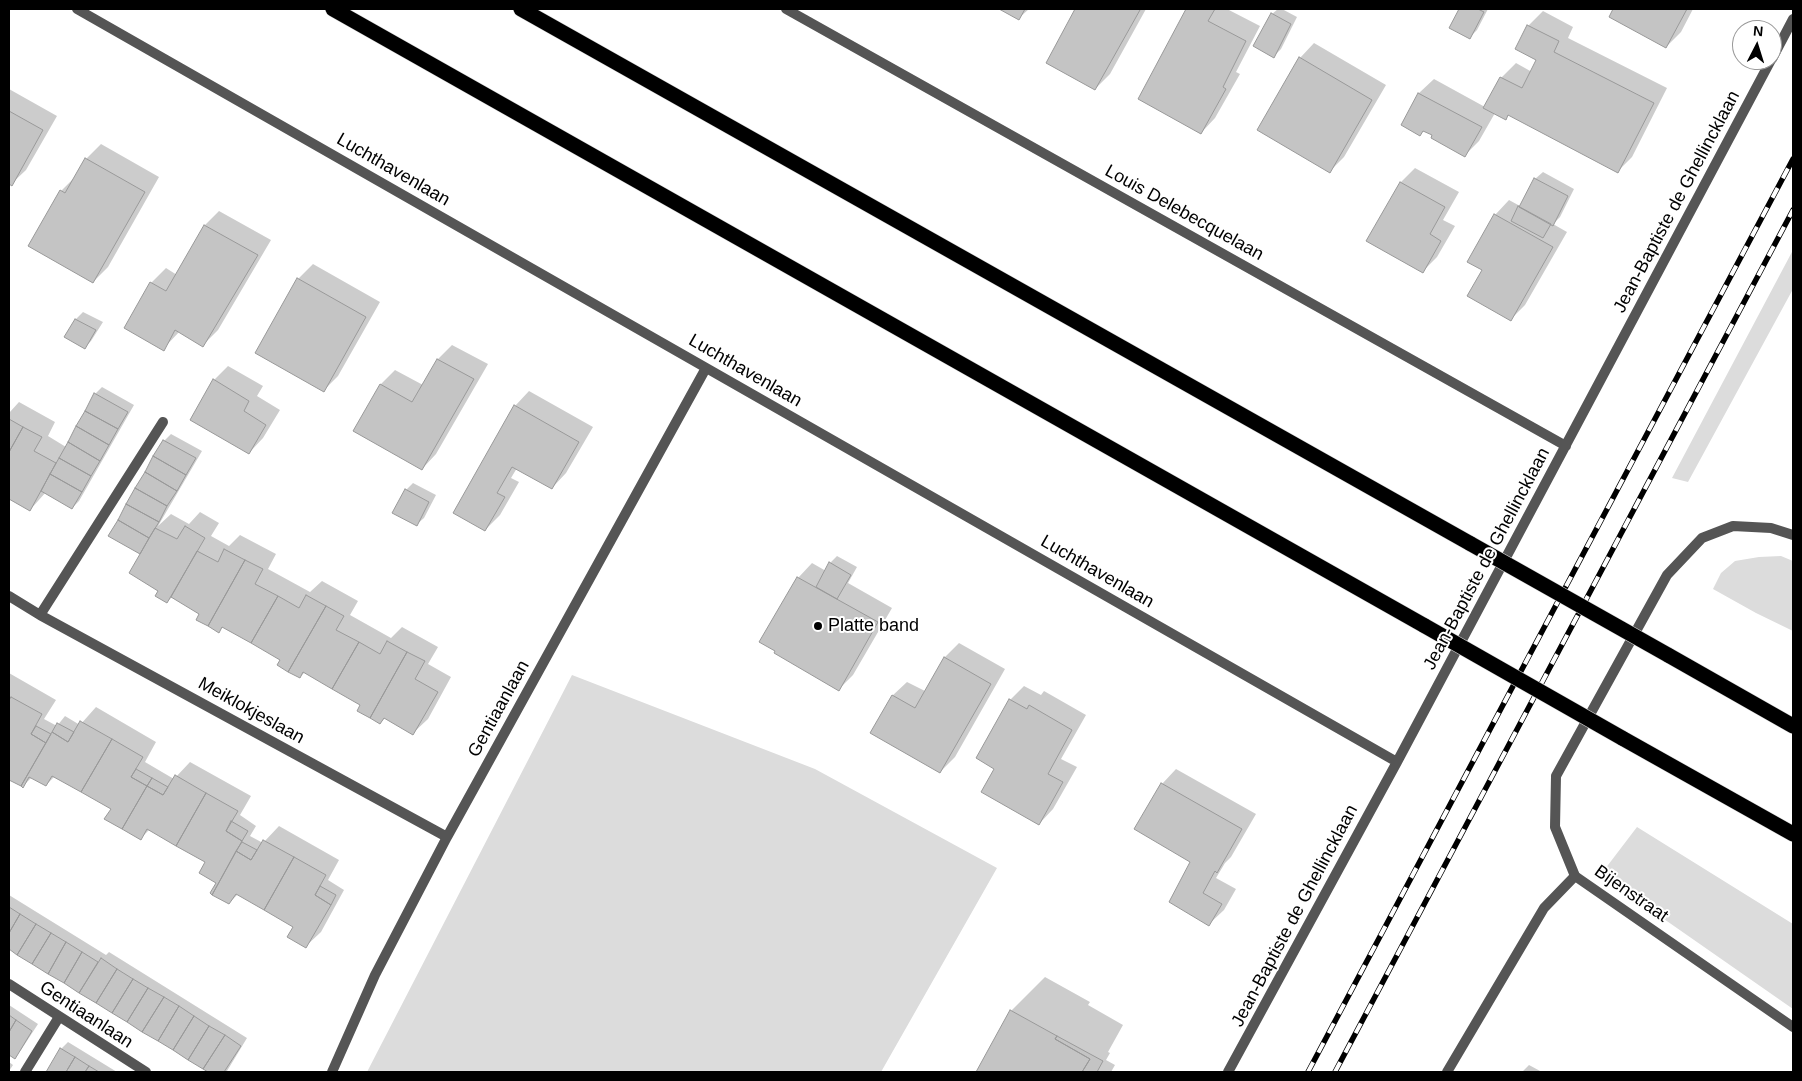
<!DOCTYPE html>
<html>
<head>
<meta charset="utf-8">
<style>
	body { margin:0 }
	#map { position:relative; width:1802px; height:1081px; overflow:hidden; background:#fff; font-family:Arial,sans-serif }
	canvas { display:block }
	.frame { position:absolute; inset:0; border:10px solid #000; pointer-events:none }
	.north { position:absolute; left:1732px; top:20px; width:50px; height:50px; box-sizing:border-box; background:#fff; border:1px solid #999; border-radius:50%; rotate:5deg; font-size:14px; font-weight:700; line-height:20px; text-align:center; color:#000 }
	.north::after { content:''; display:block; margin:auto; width:18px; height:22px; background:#000; clip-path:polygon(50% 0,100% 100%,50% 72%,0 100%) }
</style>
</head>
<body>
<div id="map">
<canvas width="1802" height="1081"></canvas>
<div class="frame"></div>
<div class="north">N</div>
</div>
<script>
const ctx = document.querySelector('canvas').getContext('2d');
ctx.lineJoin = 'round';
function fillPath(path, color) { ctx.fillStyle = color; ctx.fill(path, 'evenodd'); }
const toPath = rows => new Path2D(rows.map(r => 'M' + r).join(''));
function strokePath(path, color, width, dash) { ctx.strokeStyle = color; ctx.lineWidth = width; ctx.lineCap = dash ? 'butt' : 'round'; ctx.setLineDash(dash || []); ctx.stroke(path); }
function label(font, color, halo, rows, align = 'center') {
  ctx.font = font + ' Arial,sans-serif'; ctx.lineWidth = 4; ctx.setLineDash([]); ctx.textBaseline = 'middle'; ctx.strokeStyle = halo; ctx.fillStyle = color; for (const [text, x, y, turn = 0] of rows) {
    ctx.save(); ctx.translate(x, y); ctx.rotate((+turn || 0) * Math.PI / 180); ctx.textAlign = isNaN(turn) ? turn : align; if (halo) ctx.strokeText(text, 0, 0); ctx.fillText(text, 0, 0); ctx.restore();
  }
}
fillPath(toPath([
	[1793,250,1793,289,1688,482,1672,478],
	[1781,556,1793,561,1793,631,1756,613,1713,589,1721,573,1735,561,1759,557],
	[572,675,815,769,997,868,881,1072,367,1072],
	[1637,827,1793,924,1793,1009,1641,903,1605,869]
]), '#dcdcdc');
fillPath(toPath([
	[1002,9,1029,9,1019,18],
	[1077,9,1146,9,1110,74,1095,89,1047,62],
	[1188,9,1227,9,1260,26,1236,72,1240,74,1215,118,1201,133,1139,98],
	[1278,9,1282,9,1297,17,1281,49,1274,56,1272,14],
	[1460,9,1488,9,1477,30,1470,37,1451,27],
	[1615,9,1693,9,1681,32,1666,47,1610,17],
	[1543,11,1573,27,1568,38,1667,88,1632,157,1618,171,1510,114,1505,119,1495,113,1479,141,1465,155,1425,130,1420,134,1403,125,1419,93,1434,79,1485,107,1501,78,1516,63,1532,72,1538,59,1516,48,1528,26],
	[1314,43,1386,85,1344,157,1330,171,1300,58],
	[9,89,57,116,26,170,9,186],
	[101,144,159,177,108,267,93,282,30,246,61,191,76,176,86,159],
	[1415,168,1459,192,1443,220,1455,226,1437,257,1423,271,1368,240,1401,182],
	[1543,172,1574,189,1560,217,1553,224,1567,232,1525,305,1511,319,1484,269,1495,215,1509,200,1520,206,1535,179],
	[219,211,271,240,218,330,203,345,180,331,163,349,151,283,166,268,177,275,205,225],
	[313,264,380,302,338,376,324,390,298,279],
	[83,312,103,322,91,341,84,348,66,337,76,319],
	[452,345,488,364,436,454,422,469,355,430,381,384,395,370,423,385,438,359],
	[228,366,263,386,257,396,280,410,263,438,249,453,214,380],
	[102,387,134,405,79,501,72,508,46,492,30,510,9,497,9,413,19,402,55,422,48,436,66,447,95,394],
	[529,391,593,427,566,473,552,488,517,468,511,478,519,482,500,515,485,530,515,406],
	[171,434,202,451,158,526,171,514,189,524,200,512,219,523,211,536,229,546,240,535,276,554,268,569,310,592,322,581,358,601,350,615,391,638,402,627,438,647,428,664,451,677,428,719,413,733,385,718,380,723,362,705,305,672,300,677,281,659,224,626,219,631,201,613,172,597,167,602,160,590,144,548,139,553,164,441],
	[413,483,436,495,424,518,416,525,406,490],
	[837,556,857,567,848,583,892,608,853,675,839,689,798,578,812,563,826,571,830,563],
	[959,643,1005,669,955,757,940,772,892,696,907,682,925,691,945,657],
	[9,673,56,700,44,719,57,726,65,716,80,725,96,707,156,742,145,762,162,772,174,779,190,762,251,796,240,815,256,826,250,836,263,843,279,826,339,860,328,880,344,890,321,932,306,946,295,926,238,894,229,903,207,862,150,829,141,838,112,808,55,776,46,785,32,777,23,786,9,778,9,771,12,765,9,764],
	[1024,686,1041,695,1044,691,1086,715,1061,759,1077,767,1053,809,1039,824,1010,700],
	[1176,769,1256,814,1231,857,1225,863,1216,878,1236,889,1224,910,1209,924,1192,862,1162,784],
	[9,895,106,955,109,952,247,1038,227,1071,210,1072,9,948],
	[1045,977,1090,1002,1088,1005,1123,1025,1108,1052,1110,1053,1106,1060,1115,1065,1111,1072,978,1072,1011,1011],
	[9,1005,38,1024,21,1050,14,1057,9,1054],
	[68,1042,117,1072,47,1072,61,1049],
	[9,1062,13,1065,9,1071],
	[1529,1065,1542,1072,1522,1072]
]), '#0003');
const building = toPath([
	[999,9,1025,9,1019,20,999,9],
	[1075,9,1137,9,1140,10,1095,90,1046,63,1075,9],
	[1186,9,1215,9,1208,21,1246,41,1223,87,1226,89,1201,134,1138,99,1186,9],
	[1459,9,1478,9,1484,12,1470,39,1449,28,1459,9],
	[1613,9,1687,9,1666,48,1609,17,1613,9],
	[1271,13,1291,24,1274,58,1253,46,1271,13],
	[1527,25,1559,41,1554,52,1654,103,1618,173,1508,115,1506,120,1483,108,1500,77,1522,88,1536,60,1515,49,1527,25],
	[1299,57,1372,100,1330,173,1257,130,1299,57],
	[1418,93,1482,127,1465,157,1431,138,1432,135,1423,131,1420,136,1401,125,1418,93],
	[9,111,43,130,12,186,9,184,9,111],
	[85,158,145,192,93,283,28,246,60,190,65,193,85,158],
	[1534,178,1568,196,1553,226,1519,207,1534,178],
	[1400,182,1445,207,1430,234,1441,241,1423,273,1366,241,1400,182],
	[1518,206,1551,224,1543,238,1511,221,1518,206],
	[1494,214,1553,247,1511,321,1467,296,1482,270,1467,262,1494,214],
	[204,225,258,255,203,347,175,330,164,351,124,328,150,282,166,291,204,225],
	[297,278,366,317,324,392,255,353,297,278],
	[75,319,96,330,85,349,64,337,75,319],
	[437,359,474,379,422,470,353,431,380,384,412,402,437,359],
	[213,379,249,401,244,411,266,425,249,454,190,420,213,379],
	[94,393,128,412,118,429,85,411,94,393],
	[514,405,579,442,552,489,512,467,497,493,505,497,485,531,453,513,514,405],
	[85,411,118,429,109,445,76,426,85,411],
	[9,419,23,427,9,452,9,419],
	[76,426,109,445,100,461,68,442,76,426],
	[23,427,42,437,34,451,56,463,30,511,9,499,9,452,23,427],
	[163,440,196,458,186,475,153,456,163,440],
	[68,442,100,461,91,476,59,458,68,442],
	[153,456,186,475,177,491,145,472,153,456],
	[59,458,91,476,82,492,50,474,59,458],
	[145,472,177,491,167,506,135,488,145,472],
	[50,474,82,492,72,509,41,491,50,474],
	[135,488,167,506,159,522,126,504,135,488],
	[405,489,429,502,417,526,392,513,405,489],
	[126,504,159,522,149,538,118,520,126,504],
	[118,520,149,538,140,554,108,536,118,520],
	[185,526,205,538,167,603,155,596,158,591,129,573,155,528,177,539,185,526],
	[224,549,245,560,208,626,196,620,199,614,171,597,197,551,218,562,224,549],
	[245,560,263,569,255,584,278,596,251,643,222,627,219,633,208,626,245,560],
	[829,562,851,575,837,599,816,587,829,562],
	[797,577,878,622,839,691,774,653,775,651,759,642,797,577],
	[306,595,326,606,288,672,277,665,280,660,251,643,278,596,299,608,306,595],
	[326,606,344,616,336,630,359,642,332,689,303,672,300,678,288,672,326,606],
	[387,641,407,652,370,718,357,711,360,705,332,689,359,642,380,654,387,641],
	[407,652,425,661,415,679,438,692,413,735,384,718,380,724,370,718,407,652],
	[944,657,991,684,940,773,870,733,892,695,915,708,944,657],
	[11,697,42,714,31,734,46,743,21,786,9,780,9,700,11,697],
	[1009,699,1027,709,1029,705,1072,730,1048,774,1063,782,1039,825,981,792,994,769,976,758,1009,699],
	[80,721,112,739,81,792,52,776,46,786,29,777,23,788,21,786,52,732,68,742,80,721],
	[57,723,74,732,68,742,52,732,57,723],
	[36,726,51,734,46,743,31,734,36,726],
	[112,739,143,757,131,777,147,786,122,829,104,819,111,809,81,792,112,739],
	[136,769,152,778,147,786,131,777,136,769],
	[175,775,206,793,176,846,147,829,141,840,122,829,147,786,163,795,175,775],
	[152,778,168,787,163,795,147,786,152,778],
	[1161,783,1242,829,1217,873,1215,871,1203,893,1222,904,1209,926,1169,902,1190,862,1134,829,1161,783],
	[206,793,238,811,226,831,242,841,212,895,210,893,216,883,199,873,205,862,176,846,206,793],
	[231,821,248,831,242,841,226,831,231,821],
	[263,840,294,857,264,910,236,894,229,904,212,895,236,851,251,860,263,840],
	[242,842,257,850,251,860,236,851,242,842],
	[294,857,326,875,315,895,331,905,306,948,287,937,293,927,264,910,294,857],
	[320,886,336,895,331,905,315,895,320,886],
	[9,907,20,914,9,933,9,907],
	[20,914,36,924,17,955,9,949,9,933,20,914],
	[36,924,51,933,32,964,17,955,36,924],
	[51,933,66,942,48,974,32,964,51,933],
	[66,942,82,952,64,983,48,974,66,942],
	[82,952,98,962,79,993,64,983,82,952],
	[101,958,117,969,96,1003,79,993,101,958],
	[117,969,133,979,112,1013,96,1003,117,969],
	[133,979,148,988,127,1022,112,1013,133,979],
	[148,988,164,997,142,1032,127,1022,148,988],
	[164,997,179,1006,158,1041,142,1032,164,997],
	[179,1006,194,1016,173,1050,158,1041,179,1006],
	[1010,1010,1057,1036,1055,1039,1090,1059,1082,1072,976,1072,1010,1010],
	[9,1015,16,1020,9,1032,9,1015],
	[194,1016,209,1026,188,1060,173,1050,194,1016],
	[16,1020,32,1031,15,1059,9,1055,9,1032,16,1020],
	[209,1026,225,1035,203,1069,188,1060,209,1026],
	[225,1035,241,1046,224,1072,208,1072,203,1069,225,1035],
	[1057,1036,1103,1061,1097,1072,1082,1072,1090,1059,1055,1039,1057,1036],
	[60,1048,75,1057,66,1072,46,1072,60,1048],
	[75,1057,89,1066,85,1072,66,1072,75,1057],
	[89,1066,99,1072,85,1072,89,1066]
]);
fillPath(building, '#c4c4c4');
strokePath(building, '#999', 1);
const motorway = toPath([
	[333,9,1425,626],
	[521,9,1471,544],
	[1668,655,1793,726],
	[1622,738,1793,834]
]);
strokePath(motorway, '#dbdbdb', 16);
strokePath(toPath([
	[25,1072,59,1017],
	[1447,1072,1544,908,1575,876]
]), '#555', 10);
strokePath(toPath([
	[77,9,1397,762],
	[786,9,1566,446],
	[1772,59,1793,19],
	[1793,535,1771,528,1733,526,1702,538,1667,575,1556,776,1555,827,1575,876,1793,1027],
	[9,596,40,615,447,837],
	[40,615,163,422],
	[9,984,146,1072],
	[332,1072,375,975,447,837,706,368],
	[1228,1072,1397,762,1771,60]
]), '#555', 10);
strokePath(motorway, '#000', 15);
const rail = toPath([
	[1308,1072,1793,159],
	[1335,1072,1793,210]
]);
strokePath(rail, '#000', 5.5);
strokePath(rail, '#fff', 4, [11]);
const motorwayBridge = toPath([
	[1471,544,1668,655],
	[1425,626,1622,738]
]);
strokePath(motorwayBridge, '#dbdbdb', 16, []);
strokePath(motorwayBridge, '#000', 15);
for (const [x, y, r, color] of [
	[818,626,5,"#000"]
]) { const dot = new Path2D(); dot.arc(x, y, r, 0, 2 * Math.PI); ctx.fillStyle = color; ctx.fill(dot); strokePath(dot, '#fff', 2); }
label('18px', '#000', '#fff', [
	["Luchthavenlaan",393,170,30],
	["Jean-Baptiste de Ghellincklaan",1677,202,-62],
	["Louis Delebecquelaan",1184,213,29],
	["Luchthavenlaan",745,371,30],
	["Jean-Baptiste de Ghellincklaan",1487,559,-62],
	["Luchthavenlaan",1097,572,30],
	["Gentiaanlaan",499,709,-61],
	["Meiklokjeslaan",251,711,29],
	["Bijenstraat",1631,894,35],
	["Jean-Baptiste de Ghellincklaan",1295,916,-62],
	["Gentiaanlaan",86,1015,33]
]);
label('18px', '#000', '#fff', [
	["Platte band",828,626]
], 'left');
</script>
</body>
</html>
